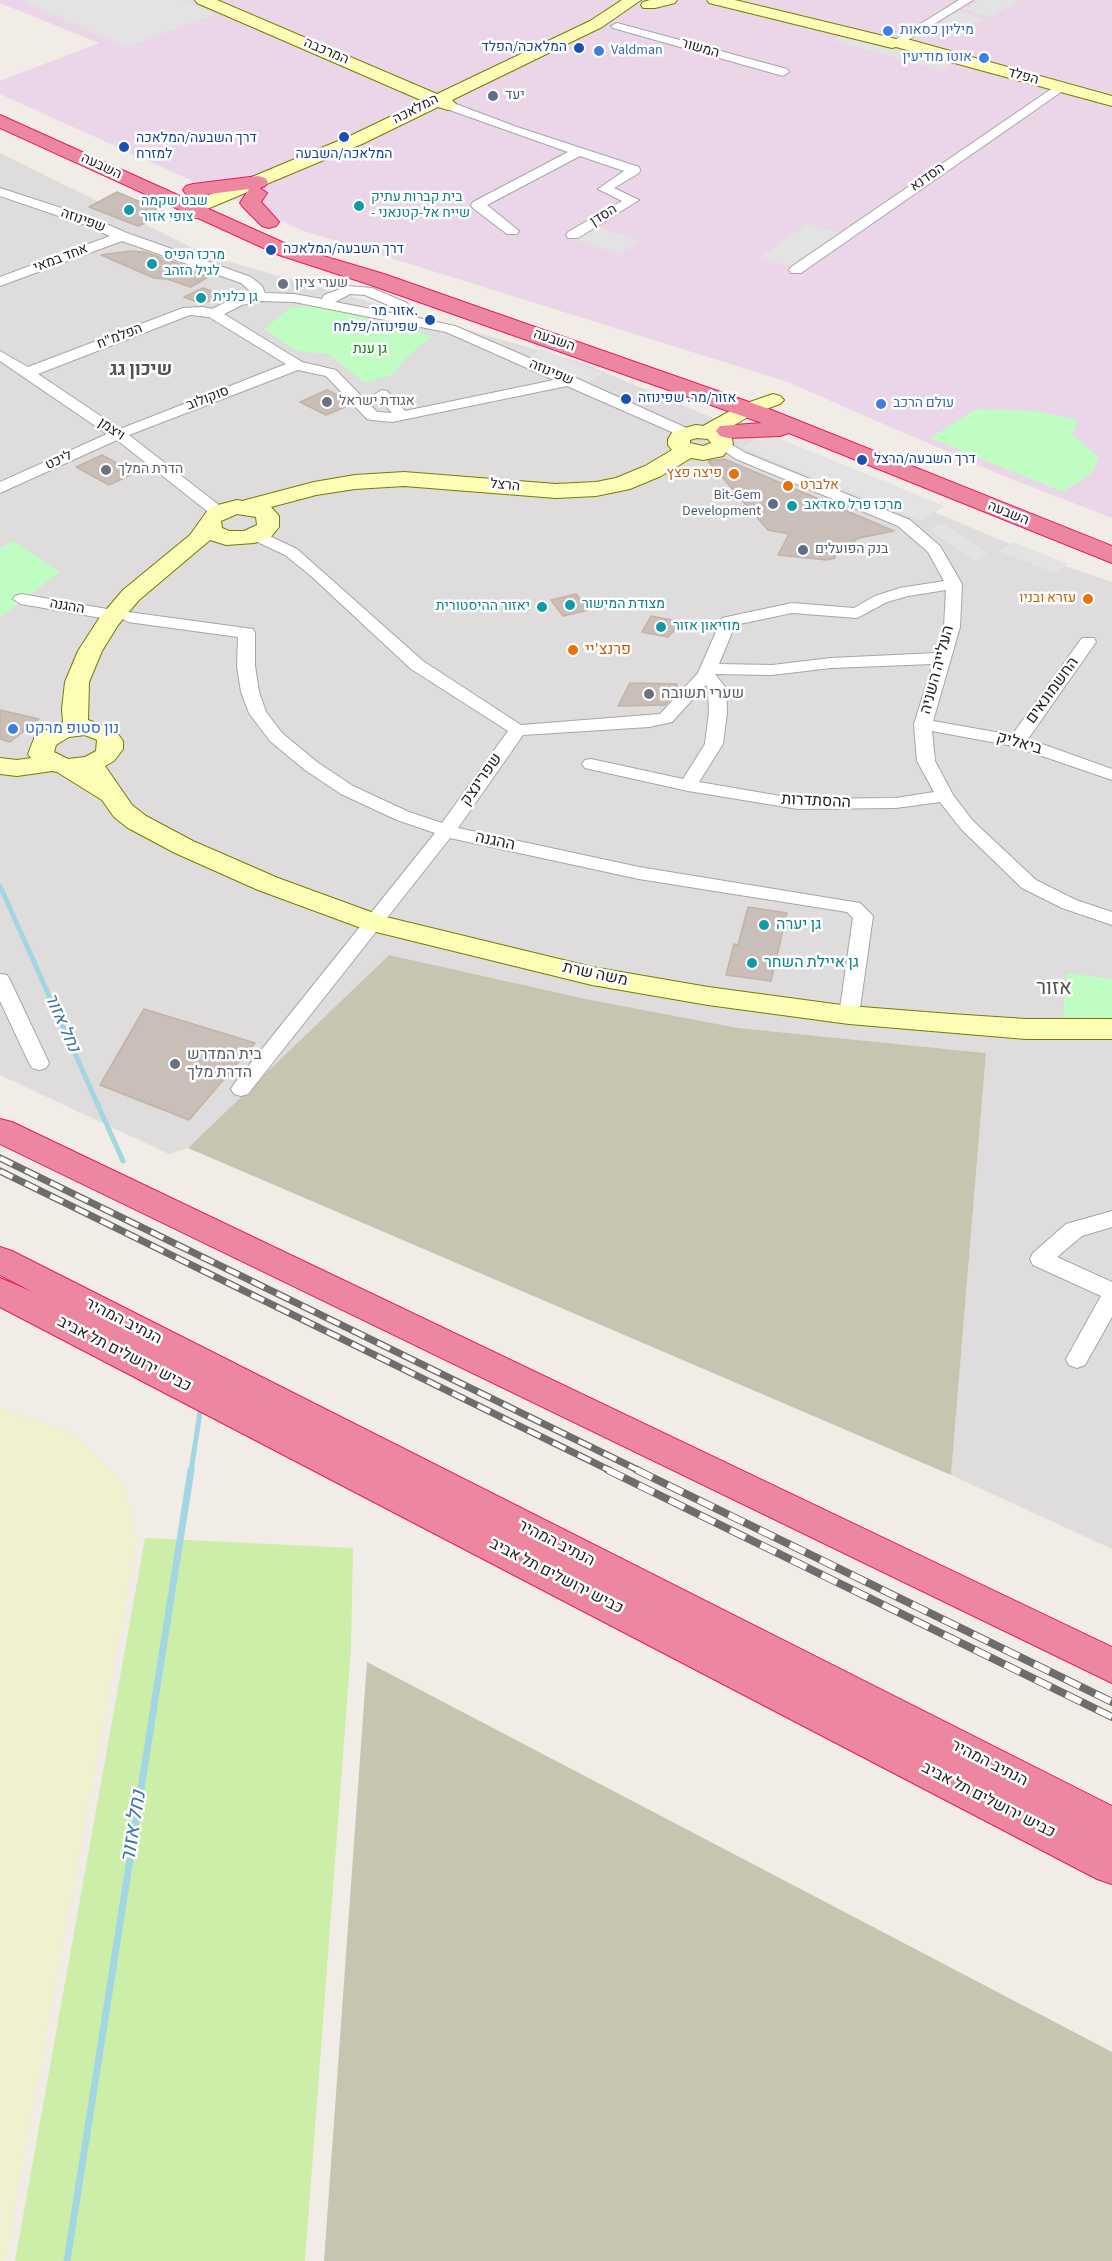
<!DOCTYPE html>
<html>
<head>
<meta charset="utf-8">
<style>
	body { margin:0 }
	canvas { display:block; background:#f1ece5 }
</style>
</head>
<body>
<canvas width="1112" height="2261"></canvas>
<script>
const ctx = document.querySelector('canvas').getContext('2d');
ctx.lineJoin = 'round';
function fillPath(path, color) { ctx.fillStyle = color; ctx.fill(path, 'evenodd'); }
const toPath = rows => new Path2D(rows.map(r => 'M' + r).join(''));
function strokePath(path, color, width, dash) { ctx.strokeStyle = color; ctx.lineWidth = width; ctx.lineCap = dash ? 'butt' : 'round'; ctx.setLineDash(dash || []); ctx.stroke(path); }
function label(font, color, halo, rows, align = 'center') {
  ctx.font = font + ' "Source Sans 3",Heebo,sans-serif'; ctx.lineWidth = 5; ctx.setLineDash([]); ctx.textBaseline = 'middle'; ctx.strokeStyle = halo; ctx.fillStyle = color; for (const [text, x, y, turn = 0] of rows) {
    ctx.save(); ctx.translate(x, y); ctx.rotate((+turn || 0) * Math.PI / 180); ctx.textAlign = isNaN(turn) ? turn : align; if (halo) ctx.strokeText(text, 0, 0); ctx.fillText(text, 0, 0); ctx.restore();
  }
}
fillPath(toPath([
	[0,153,209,256,583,363,1050,561,1112,582,1112,1549,951,1475,986,1053,738,1028,591,1000,389,955,188,1148,169,1154,0,1075]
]), '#dedcdc');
fillPath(toPath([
	[0,0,1112,0,1112,518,1001,475,785,381,301,230,0,94,0,81,99,43,0,3]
]), '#ead6e8');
fillPath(toPath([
	[389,955,591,1000,738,1028,986,1053,951,1475,188,1148],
	[367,1662,1112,2052,1112,2261,324,2261]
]), '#c6c5b0');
fillPath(toPath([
	[0,1408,76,1435,124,1484,137,1539,5,2261,0,2261]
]), '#f0f1cf');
fillPath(toPath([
	[145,1538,353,1548,351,1648,305,2261,15,2261]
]), '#cdeea8');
fillPath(toPath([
	[315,305,432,336,407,357,393,374,365,383,328,354,297,351,264,329,290,308],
	[976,409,1036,411,1078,420,1072,435,1099,457,1091,474,1063,492,930,438],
	[13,541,60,572,0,617,0,548],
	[1067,973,1112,979,1112,1018,1063,1017]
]), '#bffdc2');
fillPath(toPath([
	[27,0,183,0,215,14,127,47,23,1],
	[981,0,1021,0,989,17,964,9],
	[959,11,985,19,956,32,940,34,927,32],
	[844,34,956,62,941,70,834,41],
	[585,223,641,241,619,254,564,236],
	[807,224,844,234,795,268,760,257],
	[541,349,603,374,586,383,525,358],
	[766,433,944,506,921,521,742,448],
	[943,524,988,554,974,560,929,529],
	[1014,542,1068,564,1055,573,998,551]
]), '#e3e3e3');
strokePath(toPath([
	[0,886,123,1161],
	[191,1471,201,1406]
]), '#a2d6e2', 5);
strokePath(toPath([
	[67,2261,191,1470]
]), '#a2d6e2', 7);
const building = toPath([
	[117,192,168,214,138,226,89,207,117,192],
	[130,251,145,252,196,270,192,272,208,277,191,287,167,279,154,278,101,255,130,251],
	[203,288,221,295,203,304,184,297,203,288],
	[327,390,344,398,350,405,326,415,300,402,327,390],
	[102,455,135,473,109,485,76,467,102,455],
	[724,459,788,486,894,531,859,538,835,554,835,558,827,560,778,555,789,534,768,530,708,461,724,459],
	[576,594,589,610,563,616,551,600,576,594],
	[651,616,682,622,668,637,642,632,651,616],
	[630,683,677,684,674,695,665,705,618,706,630,683],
	[0,710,39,719,10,742,0,739,0,710],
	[748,907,787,913,771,981,726,975,734,944,738,945,748,907],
	[144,1009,255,1043,189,1120,100,1085,144,1009]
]);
fillPath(building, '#c9beb8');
strokePath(building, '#c4b2a6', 1.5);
const street = toPath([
	[959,0,973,0,903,43,895,43,893,41,959,0],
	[617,23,787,69,789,72,783,76,613,28,611,26,617,23],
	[1060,83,1064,84,1064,90,801,273,791,273,789,270,791,267,1060,83],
	[448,101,517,127,639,167,640,170,639,173,614,188,639,200,578,238,568,238,566,235,568,232,622,201,598,189,624,171,580,156,487,205,519,231,517,234,507,234,473,208,471,205,473,202,568,152,444,108,444,102,448,101],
	[0,188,95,219,127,233,251,277,262,286,265,293,294,294,322,299,324,295,348,286,372,288,407,303,418,318,455,326,576,378,691,430,694,433,686,438,681,436,567,386,392,422,372,420,367,419,326,376,298,370,129,435,224,509,226,512,224,515,212,515,117,440,0,493,0,482,107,434,0,361,0,351,28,367,183,308,203,307,212,309,232,299,251,295,250,291,241,283,122,241,0,286,0,277,110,236,85,225,0,196,0,188],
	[350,294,365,295,397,309,401,315,335,302,350,294],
	[259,301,294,302,446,332,554,380,405,411,387,391,382,390,375,394,392,413,377,412,336,370,302,362,224,314,242,305,259,301],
	[190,315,209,317,286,364,120,429,38,374,190,315],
	[722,439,746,453,910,520,940,546,962,584,960,627,933,721,1012,735,1082,638,1094,638,1096,642,1028,739,1112,769,1112,780,1013,746,932,731,935,761,953,795,973,821,1036,880,1076,900,1112,912,1112,925,1062,908,1022,888,961,829,940,802,896,808,798,809,688,791,585,768,582,764,585,760,591,759,683,779,705,744,709,712,708,689,706,685,672,722,649,727,523,735,458,828,639,867,860,903,873,916,859,1015,856,1020,849,1022,842,1020,839,1015,853,918,847,912,639,879,450,838,248,1094,241,1096,234,1094,231,1089,234,1084,435,833,397,820,341,794,305,770,270,741,249,713,241,692,237,666,238,637,128,622,120,617,113,620,21,604,13,599,15,596,21,594,113,610,121,615,128,612,253,629,255,633,255,666,259,692,266,712,282,733,317,762,353,786,409,812,442,823,508,731,411,669,311,576,285,555,249,538,247,535,249,532,261,532,297,549,423,661,521,725,660,714,698,673,722,618,792,603,854,608,875,596,900,588,944,581,928,552,898,526,736,459,714,444,722,439],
	[946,590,944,627,936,653,831,658,772,665,719,664,735,625,792,613,857,618,887,602,908,596,946,590],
	[933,664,914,724,917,761,934,792,896,798,798,799,699,782,723,744,727,712,726,688,715,674,772,675,831,668,933,664],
	[0,974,7,975,10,980,49,1063,46,1068,39,1070,32,1068,29,1063,0,1001,0,974],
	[1112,1211,1112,1227,1082,1236,1057,1257,1112,1282,1112,1317,1085,1365,1077,1368,1069,1365,1066,1359,1101,1296,1033,1265,1030,1259,1033,1253,1066,1224,1112,1211]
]);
const secondary = toPath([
	[195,0,217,0,437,94,590,21,622,0,641,0,602,27,452,100,457,105,454,109,448,110,438,107,362,144,219,204,207,209,203,216,196,218,189,216,187,212,192,202,350,136,423,101,197,3,195,0],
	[650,0,677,0,675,3,655,8,643,8,641,5,643,2,650,0],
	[707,0,735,0,896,39,907,39,1112,96,1112,106,896,47,892,48,709,3,707,0],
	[773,394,780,396,784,400,780,404,755,413,724,431,732,439,733,444,723,456,703,460,691,458,661,476,630,489,596,496,556,498,404,486,355,489,316,495,271,507,279,516,279,527,271,537,254,543,226,545,210,540,139,600,118,625,102,651,89,682,88,720,115,730,123,741,123,749,114,761,105,766,132,805,146,816,193,841,278,878,382,916,592,967,708,987,849,1006,951,1014,1026,1019,1112,1019,1112,1039,1026,1039,849,1024,708,1005,592,985,364,929,258,890,175,853,128,828,114,817,102,800,57,772,52,771,17,776,0,774,0,758,17,760,31,758,28,754,35,736,63,722,62,709,65,682,78,651,100,617,123,590,190,535,210,507,237,500,242,501,314,482,355,475,404,472,556,484,596,482,616,478,645,466,672,450,668,445,668,439,673,431,696,425,703,426,741,405,773,394],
	[697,438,708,439,711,443,703,446,690,443,690,440,697,438],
	[237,514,256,517,257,525,244,531,229,531,222,528,221,521,237,514],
	[85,735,97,740,96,751,85,757,68,759,54,752,56,745,69,737,85,735]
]);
const highway = toPath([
	[0,115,293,247,384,274,769,409,1112,546,1112,563,789,433,780,436,728,438,720,436,716,431,720,426,762,423,368,284,279,255,0,128,0,115],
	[258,176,265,178,268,182,265,186,260,188,267,193,261,202,279,222,276,226,269,228,262,226,243,207,240,203,249,189,193,196,186,194,183,190,186,186,193,184,258,176],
	[0,1119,12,1122,1112,1647,1112,1683,0,1144,0,1119],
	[0,1247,12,1251,1112,1806,1112,1884,1097,1879,0,1307,0,1278,33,1292,0,1275,0,1247]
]);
strokePath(street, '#a6a6a6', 2);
strokePath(secondary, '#757d00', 2);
strokePath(highway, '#e81969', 2);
fillPath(street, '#fff');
fillPath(secondary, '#fdfeb6');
fillPath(highway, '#ed879f');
const railFar1 = toPath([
	[0,1158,640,1471],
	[0,1171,611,1471]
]);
const rail = toPath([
	[608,1470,1112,1717],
	[637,1470,1112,1702]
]);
strokePath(railFar1, '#6d6d6d', 7);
strokePath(rail, '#6d6d6d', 8);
strokePath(railFar1, '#fff', 4.5, [14]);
strokePath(rail, '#fff', 6, [17]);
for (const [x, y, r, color] of [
	[888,31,6,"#3f7fe0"],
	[579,48,6,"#1a4fb4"],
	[599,51,6,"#3f7fe0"],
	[984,58,6,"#3f7fe0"],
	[493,96,6,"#5c6f8a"],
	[344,137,6,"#1a4fb4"],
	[124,147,6,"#1a4fb4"],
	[359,206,6,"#0f9aa8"],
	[129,210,6,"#0f9aa8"],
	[271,250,6,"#1a4fb4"],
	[152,264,6,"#0f9aa8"],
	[283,284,6,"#6b7280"],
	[201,298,6,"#0f9aa8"],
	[430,320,6,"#1a4fb4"],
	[626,399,6,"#1a4fb4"],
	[327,402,6,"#6b7280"],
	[881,404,6,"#3f7fe0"],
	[862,460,6,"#1a4fb4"],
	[106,470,6,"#6b7280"],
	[734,474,6,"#e8710a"],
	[788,486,6,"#e8710a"],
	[773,504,6,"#5c6f8a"],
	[792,506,6,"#0f9aa8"],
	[803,550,6,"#5c6f8a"],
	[1088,599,6,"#e8710a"],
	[570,605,6,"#0f9aa8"],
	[542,607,6,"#0f9aa8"],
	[661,627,6,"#0f9aa8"],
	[573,650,6,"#e8710a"],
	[649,694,6,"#6b7280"],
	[13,729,6,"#3f7fe0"],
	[764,925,6,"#0f9aa8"],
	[752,963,6,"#0f9aa8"],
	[175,1064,6,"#6b7280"]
]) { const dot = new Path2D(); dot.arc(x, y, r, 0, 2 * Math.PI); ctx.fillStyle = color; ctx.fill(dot); strokePath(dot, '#fff', 2); }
label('14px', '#366cbe', '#fff', [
	["מיליון כסאות",900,31],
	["Valdman",611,51],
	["אוטו מודיעין",972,58,"right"],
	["עולם הרכב",893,404]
], 'left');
label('14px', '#164399', '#fff', [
	["המלאכה/הפלד",567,48,"right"],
	["דרך השבעה/המלאכה",136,139],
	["למזרח",136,155],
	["המלאכה/השבעה",344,155,"center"],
	["דרך השבעה/המלאכה",283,250],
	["אזור מר.",418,312,"right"],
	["שפינוזה/פלמח",418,328,"right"],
	["אזור/מר. שפינוזה",638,399],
	["דרך השבעה/הרצל",874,460]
], 'left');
label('14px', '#1f1f1f', '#fff', [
	["המשור",700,49,16],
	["המרכבה",326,52,23],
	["הפלד",1023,77,15],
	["המלאכה",416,110,-27],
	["השבעה",101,167,25],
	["הסדנא",928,178,-35],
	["הסדן",604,216,-32],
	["שפינוזה",83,221,20],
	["אחד במאי",61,259,-21],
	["הפלמ\"ח",120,337,-21],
	["השבעה",554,341,19],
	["שפינוזה",551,373,23],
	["סוקולוב",208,399,-21],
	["ויצמן",111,430,34],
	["ליכט",59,461,-24],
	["הרצל",505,486,6],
	["השבעה",1008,514,22],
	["ההגנה",67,607,10]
]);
label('14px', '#4e5e75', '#fff', [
	["יעד",505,96],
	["Bit-Gem",761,496,"right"],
	["Development",761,512,"right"],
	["בנק הפועלים",815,550]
], 'left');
label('14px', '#0d838f', '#fff', [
	["בית קברות עתיק",371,198],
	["- שייח אל-קטנאני",371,214],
	["שבט שקמה",141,202],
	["צופי אזור",141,218],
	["מרכז הפיס",164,256],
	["לגיל הזהב",164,272],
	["גן כלנית",213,298],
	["מרכז פרל סאדאב",804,506],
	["מצודת המישור",582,605],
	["יאזור ההיסטורית",530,607,"right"],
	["מוזיאון אזור",673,627]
], 'left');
label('14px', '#5b616d', '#fff', [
	["שערי ציון",295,284],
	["אגודת ישראל",339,402],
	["הדרת המלך",118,470]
], 'left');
label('14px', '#038709', '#fff', [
	["גן ענת",370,350]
]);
label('14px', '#c56008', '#fff', [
	["פיצה פצץ",722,474],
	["אלברט",800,486,"left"],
	["עזרא ובניו",1076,599]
], 'right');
label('16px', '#c56008', '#fff', [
	["פרנצ'יי",585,650]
], 'left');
label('16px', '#1f1f1f', '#fff', [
	["העלייה השניה",938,670,-75],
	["החשמונאים",1053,691,-54],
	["ביאליק",1019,744,16],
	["שפרינצק",482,780,-55],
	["ההסתדרות",816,802,3],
	["ההגנה",495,842,12],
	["משה שרת",595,975,12],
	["הנתיב המהיר",123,1322,27],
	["כביש ירושלים תל אביב",124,1355,27],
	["הנתיב המהיר",556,1544,27],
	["כביש ירושלים תל אביב",556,1577,27],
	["הנתיב המהיר",989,1764,27],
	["כביש ירושלים תל אביב",988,1801,27]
]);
label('16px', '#5b616d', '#fff', [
	["שערי תשובה",661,694],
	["בית המדרש",187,1055],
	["הדרת מלך",187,1073]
], 'left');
label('16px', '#366cbe', '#fff', [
	["נון סטופ מרקט",25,729]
], 'left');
label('16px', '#0d838f', '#fff', [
	["גן יערה",776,925],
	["גן איילת השחר",764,963]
], 'left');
label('bold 18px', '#525252', '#fff', [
	["שיכון גג",141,371]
]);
label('italic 18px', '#3f77a6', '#fff', [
	["נחל אזור",61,1023,66]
]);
label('20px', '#525252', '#fff', [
	["אזור",1054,990]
]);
label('italic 21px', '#3f77a6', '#fff', [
	["נחל אזור",135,1827,-81]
]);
</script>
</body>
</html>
